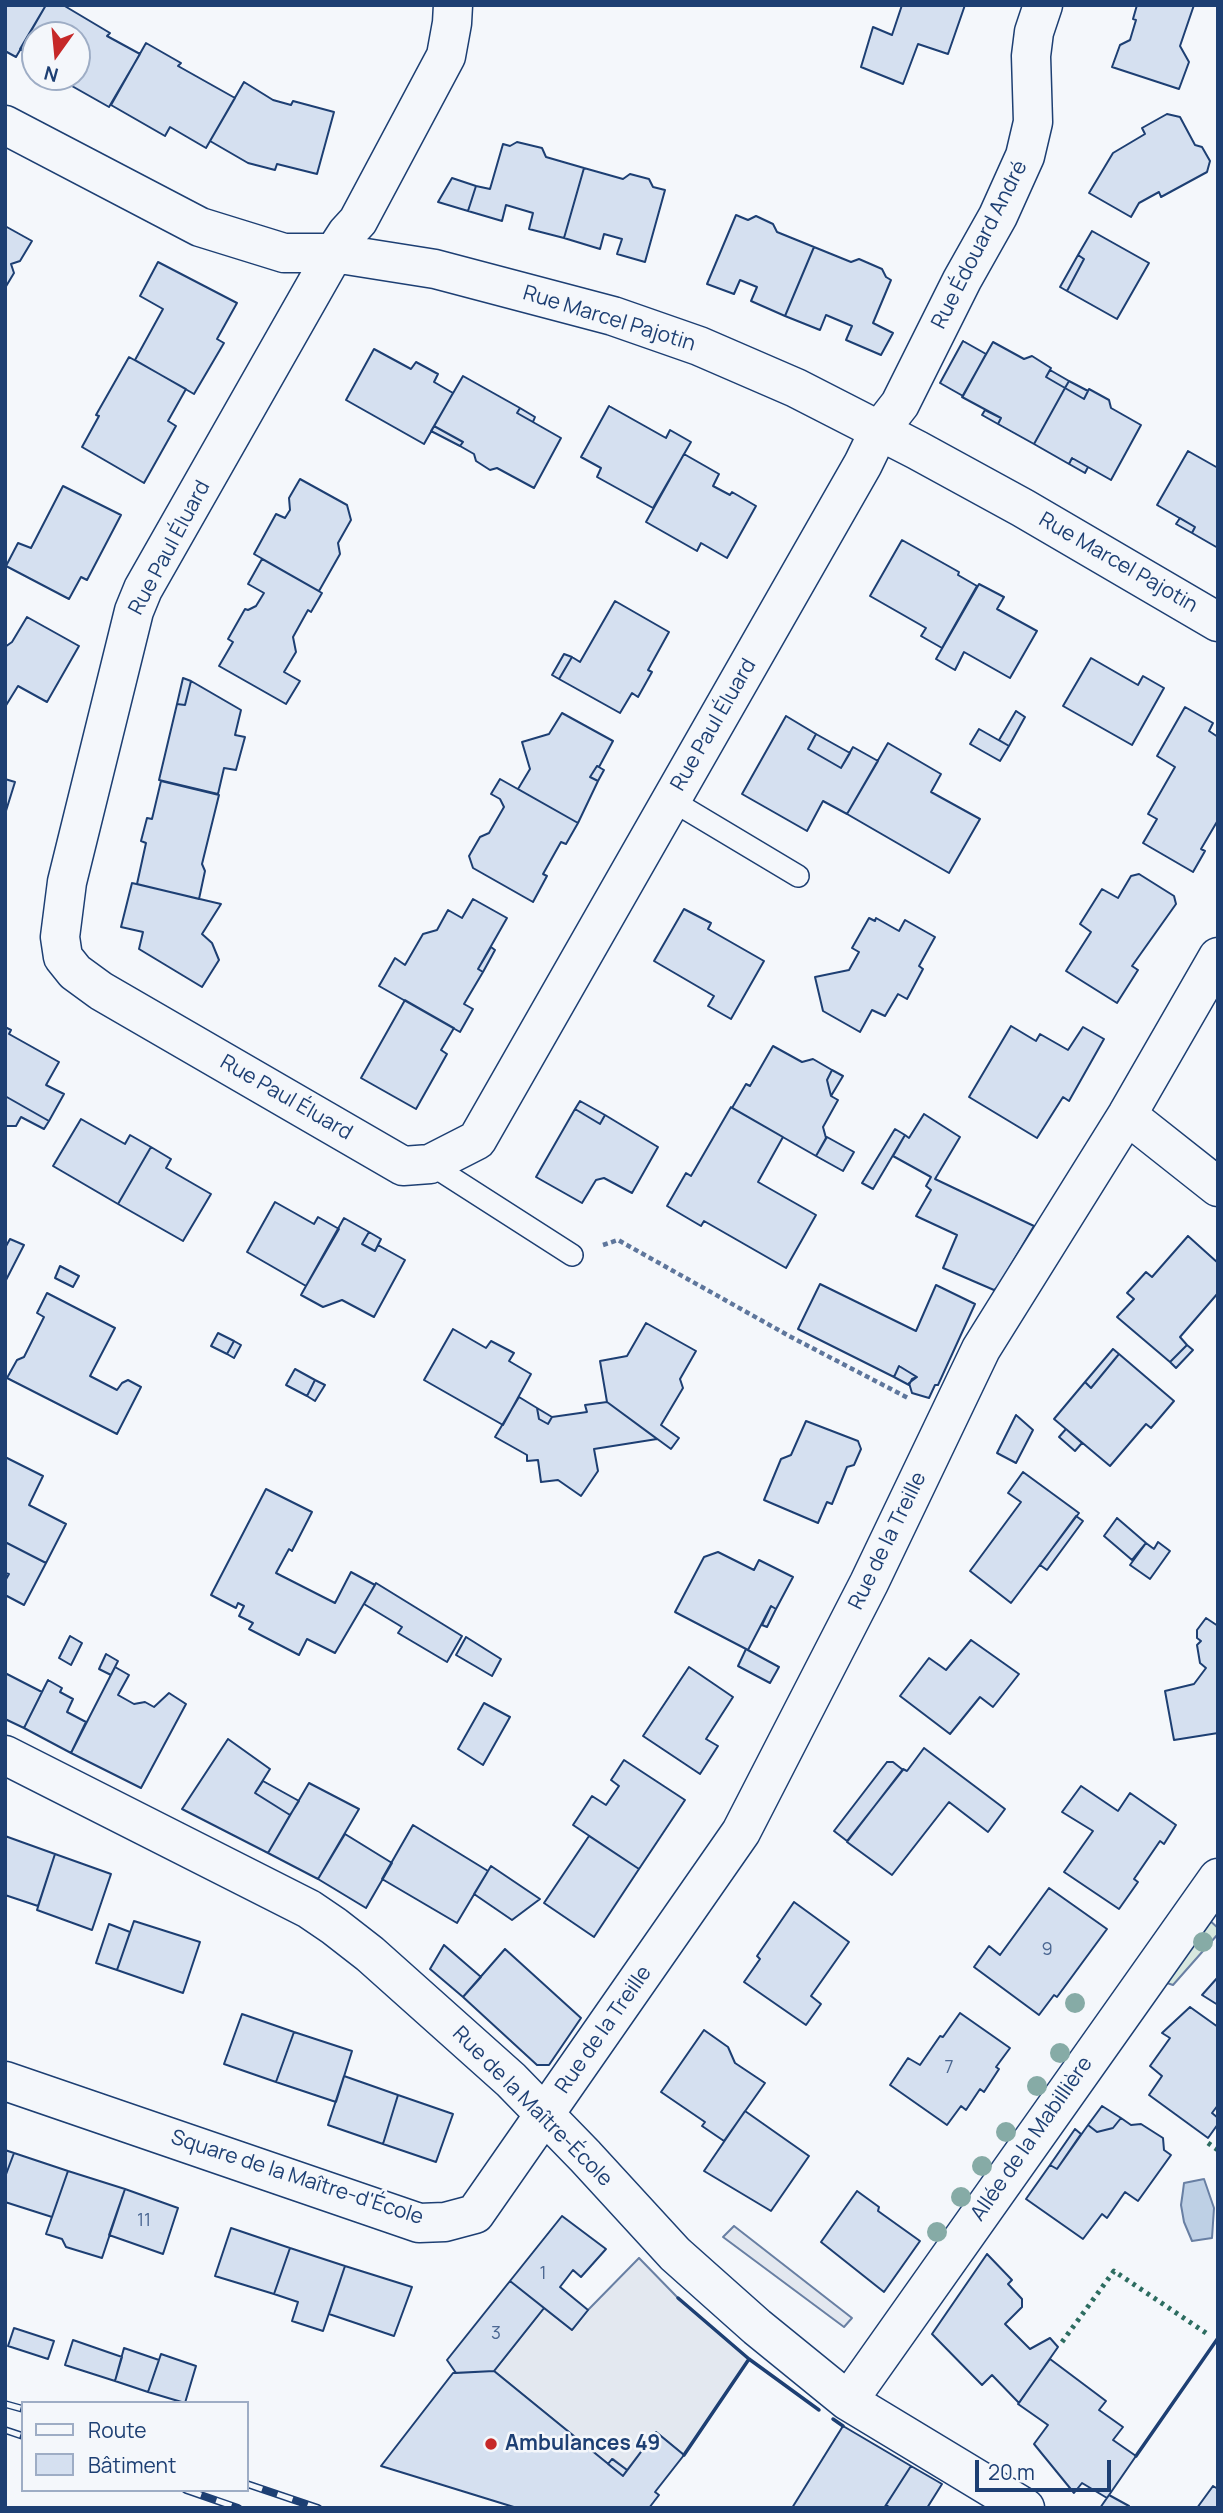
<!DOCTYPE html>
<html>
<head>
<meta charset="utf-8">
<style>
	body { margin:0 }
	#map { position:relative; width:1223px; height:2513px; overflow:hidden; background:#f4f7fb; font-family:Manrope,sans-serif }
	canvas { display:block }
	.frame { position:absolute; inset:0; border:7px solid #1d3f73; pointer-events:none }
	.legend { position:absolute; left:21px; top:2401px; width:228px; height:91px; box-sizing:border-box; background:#f4f7fb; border:2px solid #9eadc5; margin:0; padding:9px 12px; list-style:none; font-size:21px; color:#1d3f73 }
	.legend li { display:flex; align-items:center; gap:14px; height:35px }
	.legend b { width:35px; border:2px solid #9eadc5 }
	.north { position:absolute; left:21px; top:21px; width:70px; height:70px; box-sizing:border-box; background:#f4f7fb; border:2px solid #9eadc5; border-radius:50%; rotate:195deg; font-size:19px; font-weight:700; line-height:28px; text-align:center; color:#1d3f73 }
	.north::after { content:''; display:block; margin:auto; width:24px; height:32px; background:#c62828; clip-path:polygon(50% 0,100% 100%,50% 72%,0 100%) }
	.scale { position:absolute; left:975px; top:2460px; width:136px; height:32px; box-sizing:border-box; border:4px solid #1d3f73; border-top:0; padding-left:9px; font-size:21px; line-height:24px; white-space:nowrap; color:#1d3f73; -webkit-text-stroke:5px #f4f7fb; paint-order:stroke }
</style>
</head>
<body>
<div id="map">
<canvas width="1223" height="2513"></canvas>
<div class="frame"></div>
<ul class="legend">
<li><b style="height:9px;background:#f4f7fb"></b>Route</li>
<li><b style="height:19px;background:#d5e0f0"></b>Bâtiment</li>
</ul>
<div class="north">N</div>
<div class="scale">20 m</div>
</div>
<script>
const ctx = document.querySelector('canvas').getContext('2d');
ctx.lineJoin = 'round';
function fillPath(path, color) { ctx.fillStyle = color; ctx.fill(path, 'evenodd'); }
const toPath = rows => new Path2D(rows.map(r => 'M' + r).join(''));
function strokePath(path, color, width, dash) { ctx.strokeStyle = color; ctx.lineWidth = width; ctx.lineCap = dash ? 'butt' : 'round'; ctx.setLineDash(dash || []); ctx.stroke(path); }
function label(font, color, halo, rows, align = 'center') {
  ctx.font = font + ' Manrope,sans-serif'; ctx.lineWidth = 5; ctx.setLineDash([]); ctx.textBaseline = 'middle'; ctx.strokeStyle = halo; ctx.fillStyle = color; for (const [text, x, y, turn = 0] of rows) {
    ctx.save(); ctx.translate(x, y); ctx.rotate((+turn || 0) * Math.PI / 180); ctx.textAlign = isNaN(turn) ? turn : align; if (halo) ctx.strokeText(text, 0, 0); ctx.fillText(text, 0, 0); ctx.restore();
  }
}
const green = toPath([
	[1208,1919,1218,1928,1218,1934,1173,1985,1167,1983,1208,1919]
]);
fillPath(green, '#d7e8df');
strokePath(green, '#687fa3', 2);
const parking = toPath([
	[734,2226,852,2318,844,2327,723,2237,734,2226],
	[639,2258,678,2298,749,2359,684,2455,656,2432,627,2470,613,2459,608,2464,494,2371,544,2308,572,2330,588,2310,639,2258]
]);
fillPath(parking, '#e3e8f0');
strokePath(parking, '#687fa3', 2);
const water = toPath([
	[1204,2179,1214,2208,1212,2238,1192,2241,1184,2222,1181,2205,1183,2191,1184,2183,1204,2179]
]);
fillPath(water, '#bed0e5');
strokePath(water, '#687fa3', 2);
const building = toPath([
	[5,5,46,5,16,57,5,51,5,5],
	[46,5,63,5,110,33,107,36,140,54,109,107,56,77,77,77,77,35,35,35,35,58,20,49,46,5],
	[902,5,965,5,948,54,918,44,903,84,861,67,873,27,892,35,902,5],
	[1137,5,1194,5,1180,46,1189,62,1179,89,1112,67,1120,45,1130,40,1136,20,1133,19,1137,5],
	[146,43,181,63,178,66,235,98,206,148,170,127,165,136,111,105,146,43],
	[244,82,273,100,291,105,293,101,334,112,317,174,277,164,275,170,248,163,210,141,244,82],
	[1167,114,1180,117,1195,145,1202,147,1210,161,1207,172,1161,197,1159,192,1139,203,1131,217,1089,193,1113,153,1145,134,1142,128,1167,114],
	[517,142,542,148,546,157,584,168,564,238,529,229,533,213,506,205,502,221,468,211,476,186,490,189,503,144,510,146,517,142],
	[584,168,623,179,630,174,649,179,653,187,665,190,645,262,617,254,622,239,604,234,600,249,564,238,584,168],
	[452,178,476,186,468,211,438,202,452,178],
	[736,215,748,220,756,216,773,224,777,232,814,247,785,316,751,301,757,287,740,280,734,294,707,284,736,215],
	[5,226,32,241,20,261,11,264,14,273,5,288,5,226],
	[1092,231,1149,263,1117,319,1067,291,1084,259,1078,255,1092,231],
	[814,247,851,262,859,259,882,269,886,277,891,280,873,323,893,333,881,355,846,340,852,326,826,315,820,330,785,316,814,247],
	[1078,255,1084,259,1067,291,1060,287,1078,255],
	[158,262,237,303,217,339,224,343,194,394,135,360,163,309,140,296,158,262],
	[963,341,986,354,963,396,940,383,963,341],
	[993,342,1024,359,1032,356,1051,368,1046,377,1065,388,1034,444,998,424,1001,418,962,397,993,342],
	[374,349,411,369,416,362,438,374,434,382,453,393,424,444,346,400,374,349],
	[129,357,186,389,168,421,176,426,144,483,82,447,99,416,96,415,129,357],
	[1050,370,1069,381,1065,388,1046,377,1050,370],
	[463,376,520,408,517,413,561,438,534,488,497,468,490,470,476,461,474,454,460,446,463,442,434,426,463,376],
	[1069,381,1088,391,1084,399,1065,388,1069,381],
	[1065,388,1084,399,1089,389,1109,400,1111,408,1141,425,1111,480,1072,458,1069,464,1034,444,1065,388],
	[609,406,666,438,670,430,691,442,653,508,597,477,601,468,581,457,609,406],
	[520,408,535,417,533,422,517,413,520,408],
	[985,410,1001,418,998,424,982,415,985,410],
	[434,426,463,442,460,446,431,431,434,426],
	[1188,451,1218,468,1218,548,1192,533,1195,527,1157,505,1188,451],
	[684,454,719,474,713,486,730,495,732,492,756,506,727,558,701,543,697,551,646,522,684,454],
	[1072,458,1088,467,1085,473,1069,464,1072,458],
	[300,479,347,505,351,520,338,543,340,554,319,591,254,554,276,514,285,518,290,510,289,498,300,479],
	[63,486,121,515,87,580,81,577,69,599,6,566,18,543,31,548,63,486],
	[1180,518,1195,527,1192,533,1176,524,1180,518],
	[902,540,959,572,958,575,977,586,942,648,921,636,926,628,870,596,902,540],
	[262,559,322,593,311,612,308,610,293,637,296,652,284,672,300,681,286,704,219,666,233,642,228,639,245,609,248,610,256,606,264,593,248,584,262,559],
	[979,584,1004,597,997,609,1037,631,1010,678,964,652,955,670,936,659,979,584],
	[615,601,669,632,648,670,652,672,638,697,632,693,620,713,559,679,572,657,580,662,615,601],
	[27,617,79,646,47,702,18,686,5,707,5,647,12,642,27,617],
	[564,654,572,657,559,679,552,675,564,654],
	[1091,658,1138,685,1143,676,1164,688,1132,745,1063,706,1091,658],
	[183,678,191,681,185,705,177,704,183,678],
	[191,681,241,710,235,735,245,737,236,770,224,768,218,794,159,780,177,704,185,705,191,681],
	[1185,707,1213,723,1209,731,1218,737,1218,820,1201,849,1205,851,1193,872,1143,843,1157,819,1148,814,1175,767,1157,756,1185,707],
	[1016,711,1025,717,1009,746,999,740,1016,711],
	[562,713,613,741,599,767,597,766,590,777,598,781,578,823,518,789,530,769,522,742,549,734,562,713],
	[786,716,816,734,808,749,841,768,853,747,878,761,847,814,823,801,807,831,742,794,786,716],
	[979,729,1009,746,1000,761,970,744,979,729],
	[816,734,850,753,841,768,808,749,816,734],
	[888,743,941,774,931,792,980,819,949,873,847,814,888,743],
	[597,766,604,770,598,781,590,777,597,766],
	[5,779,15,782,5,814,5,779],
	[500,779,578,823,566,844,561,842,543,874,547,876,533,902,473,868,469,856,480,837,489,833,504,807,500,799,491,794,500,779],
	[161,781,219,795,202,864,205,871,199,899,137,884,146,843,141,841,147,818,152,819,161,781],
	[1139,874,1174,896,1176,904,1132,966,1138,970,1117,1003,1066,971,1091,932,1080,924,1102,889,1118,898,1131,876,1139,874],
	[132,883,221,904,202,934,212,943,219,960,202,987,139,949,143,932,121,927,132,883],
	[473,899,507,918,478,969,483,972,464,1004,473,1009,460,1032,379,986,395,958,405,965,423,934,437,930,448,910,462,918,473,899],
	[684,909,711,923,708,929,764,961,731,1019,708,1006,714,996,654,961,684,909],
	[869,918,875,921,876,918,899,931,905,920,935,937,919,966,923,969,907,999,898,994,885,1016,872,1010,860,1032,823,1011,815,977,849,970,859,952,852,948,869,918],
	[491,947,495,950,483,972,478,969,491,947],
	[405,1000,454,1028,441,1050,447,1054,416,1109,361,1078,405,1000],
	[1011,1026,1036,1041,1040,1034,1068,1050,1083,1027,1104,1039,1069,1101,1063,1097,1037,1138,969,1097,1011,1026],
	[5,1027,11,1030,9,1034,59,1062,46,1085,64,1094,49,1121,5,1096,5,1027],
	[773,1046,802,1062,813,1059,832,1070,827,1080,831,1096,838,1100,823,1127,826,1138,816,1156,732,1108,746,1084,750,1086,773,1046],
	[832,1070,843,1076,831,1096,827,1080,832,1070],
	[5,1096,49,1121,44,1129,21,1117,16,1126,5,1126,5,1096],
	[580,1101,605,1115,600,1124,575,1109,580,1101],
	[731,1107,783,1137,758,1182,816,1215,786,1268,704,1221,701,1226,667,1206,686,1173,691,1176,731,1107],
	[575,1109,600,1124,605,1115,658,1147,632,1193,604,1178,596,1180,582,1203,536,1177,575,1109],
	[924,1114,960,1137,935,1179,1034,1226,998,1287,994,1290,943,1268,957,1235,916,1216,931,1190,926,1186,931,1177,893,1156,905,1135,909,1138,924,1114],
	[81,1119,125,1144,130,1135,151,1147,118,1204,53,1166,81,1119],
	[895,1129,905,1135,873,1189,862,1183,895,1129],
	[827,1137,854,1152,843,1171,816,1156,827,1137],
	[151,1147,171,1159,166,1168,211,1194,183,1241,118,1204,151,1147],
	[275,1202,314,1224,318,1217,339,1229,306,1286,247,1252,275,1202],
	[344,1218,369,1232,362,1244,375,1251,378,1245,405,1260,374,1317,342,1300,323,1307,301,1295,344,1218],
	[369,1232,381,1239,375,1251,362,1244,369,1232],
	[1188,1236,1218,1263,1218,1293,1180,1337,1187,1345,1170,1362,1117,1317,1134,1299,1127,1293,1146,1272,1152,1277,1188,1236],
	[10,1239,24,1245,5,1282,5,1248,10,1239],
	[60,1266,79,1276,73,1287,55,1278,60,1266],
	[820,1284,916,1331,936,1285,975,1304,938,1385,935,1385,929,1398,912,1393,909,1383,917,1377,899,1366,894,1377,798,1329,820,1284],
	[47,1293,115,1328,90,1376,117,1390,122,1383,128,1380,141,1387,117,1434,7,1378,17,1360,24,1357,44,1317,37,1313,47,1293],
	[646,1323,696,1351,680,1379,683,1388,661,1425,679,1438,671,1449,607,1402,600,1361,627,1356,646,1323],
	[453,1329,486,1348,491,1341,514,1353,509,1361,531,1374,503,1425,424,1380,453,1329],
	[218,1333,234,1341,227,1354,211,1346,218,1333],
	[234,1341,241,1345,234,1358,227,1354,234,1341],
	[1187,1345,1193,1350,1176,1368,1170,1362,1187,1345],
	[1113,1349,1119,1354,1091,1388,1085,1382,1113,1349],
	[1119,1354,1174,1401,1151,1428,1146,1424,1110,1466,1054,1419,1085,1382,1091,1388,1119,1354],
	[899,1366,917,1377,912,1379,909,1385,894,1377,899,1366],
	[295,1369,315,1380,307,1396,286,1385,295,1369],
	[315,1380,325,1385,315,1401,307,1396,315,1380],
	[519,1397,537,1408,539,1419,548,1424,552,1417,587,1412,585,1405,607,1402,657,1439,594,1449,598,1471,581,1496,558,1480,541,1482,538,1460,527,1461,527,1455,495,1437,519,1397],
	[537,1408,552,1417,548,1424,539,1419,537,1408],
	[1016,1415,1033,1430,1016,1463,997,1453,1016,1415],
	[806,1421,858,1441,861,1449,854,1465,847,1467,832,1504,827,1502,818,1523,764,1500,781,1459,791,1455,806,1421],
	[1066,1429,1082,1443,1075,1451,1059,1437,1066,1429],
	[5,1457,43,1476,29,1505,66,1524,46,1563,5,1542,5,1457],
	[1023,1472,1079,1513,1011,1603,970,1571,1021,1502,1008,1493,1023,1472],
	[266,1489,312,1512,292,1551,289,1549,276,1573,335,1603,351,1572,375,1585,335,1653,307,1639,299,1655,249,1629,253,1623,239,1616,244,1606,238,1603,236,1608,211,1595,266,1489],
	[1076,1516,1083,1521,1047,1570,1040,1565,1076,1516],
	[1117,1518,1146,1543,1132,1560,1104,1536,1117,1518],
	[5,1542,46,1563,24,1605,5,1595,5,1581,9,1574,5,1573,5,1542],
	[1158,1542,1170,1551,1150,1579,1130,1565,1146,1543,1154,1549,1158,1542],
	[718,1552,754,1570,759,1560,793,1577,776,1609,771,1606,748,1650,675,1612,704,1557,718,1552],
	[376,1583,462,1636,447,1662,398,1633,402,1627,364,1604,376,1583],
	[771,1606,776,1609,767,1627,762,1625,771,1606],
	[1206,1618,1218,1626,1218,1733,1174,1740,1165,1691,1194,1684,1206,1668,1200,1663,1197,1645,1201,1641,1197,1638,1197,1630,1206,1618],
	[70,1636,82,1643,71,1665,59,1658,70,1636],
	[466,1637,501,1659,492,1676,456,1655,466,1637],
	[971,1640,1019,1674,993,1707,980,1697,950,1734,900,1696,929,1658,946,1670,971,1640],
	[746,1649,779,1667,770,1683,738,1666,746,1649],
	[106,1654,118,1661,111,1675,99,1669,106,1654],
	[115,1667,129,1675,118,1695,134,1704,145,1702,154,1707,169,1693,186,1704,141,1788,71,1753,115,1667],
	[689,1667,733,1697,706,1739,718,1746,700,1774,643,1736,689,1667],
	[5,1673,42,1692,24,1728,5,1719,5,1673],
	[48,1680,62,1688,60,1692,73,1699,67,1712,86,1722,71,1753,24,1728,48,1680],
	[484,1703,510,1717,483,1765,458,1749,484,1703],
	[228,1739,270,1769,255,1793,290,1815,268,1853,182,1809,228,1739],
	[924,1748,1005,1809,988,1832,949,1802,892,1875,847,1842,903,1769,907,1771,924,1748],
	[624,1760,685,1800,639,1869,573,1825,592,1796,606,1805,619,1786,611,1780,624,1760],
	[887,1762,893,1762,903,1770,847,1841,834,1831,887,1762],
	[263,1781,299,1801,290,1815,255,1793,263,1781],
	[309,1783,359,1809,318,1879,268,1853,309,1783],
	[1081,1786,1118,1811,1130,1793,1176,1825,1164,1844,1160,1841,1134,1879,1138,1882,1119,1909,1064,1872,1093,1831,1062,1812,1081,1786],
	[413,1825,488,1871,457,1923,382,1879,413,1825],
	[345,1834,392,1863,366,1908,318,1879,345,1834],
	[5,1836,55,1854,38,1906,5,1895,5,1836],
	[589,1836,639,1869,594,1937,544,1903,589,1836],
	[55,1854,111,1874,92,1930,37,1910,55,1854],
	[491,1866,540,1899,512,1920,474,1894,491,1866],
	[1049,1888,1107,1929,1057,1997,1054,1995,1039,2015,974,1967,989,1946,1000,1955,1049,1888],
	[794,1902,849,1942,811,1996,821,2004,806,2025,744,1982,760,1959,757,1956,794,1902],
	[134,1921,200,1942,183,1993,117,1970,134,1921],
	[109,1924,130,1932,117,1970,96,1963,109,1924],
	[444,1945,481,1977,463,1997,430,1969,444,1945],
	[505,1949,581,2018,549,2065,537,2065,463,1997,505,1949],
	[1218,1977,1218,2005,1202,1995,1218,1977],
	[1190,2007,1218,2027,1218,2105,1212,2113,1218,2118,1218,2124,1208,2138,1149,2095,1162,2076,1150,2066,1170,2038,1162,2033,1190,2007],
	[960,2013,1010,2048,996,2067,999,2069,984,2092,980,2089,966,2110,961,2106,947,2125,890,2085,908,2058,920,2065,940,2036,943,2037,960,2013],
	[242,2014,294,2032,276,2082,224,2064,242,2014],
	[704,2030,728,2047,735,2063,765,2083,724,2141,702,2126,705,2122,661,2092,704,2030],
	[294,2032,352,2051,336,2102,276,2082,294,2032],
	[344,2076,398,2095,383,2144,328,2125,344,2076],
	[398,2095,453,2114,436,2162,383,2144,398,2095],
	[1102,2106,1121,2118,1113,2128,1097,2132,1088,2125,1102,2106],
	[745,2111,809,2156,771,2211,704,2171,745,2111],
	[1121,2118,1131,2125,1141,2124,1163,2138,1164,2150,1171,2155,1138,2201,1125,2192,1107,2218,1102,2214,1083,2239,1026,2199,1050,2165,1057,2169,1088,2125,1097,2132,1113,2128,1121,2118],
	[1075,2129,1081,2134,1057,2169,1050,2165,1075,2129],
	[5,2150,14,2153,5,2177,5,2150],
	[14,2153,68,2171,52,2217,5,2202,5,2177,14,2153],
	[68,2171,125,2189,102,2258,66,2247,62,2239,46,2234,68,2171],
	[125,2189,178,2208,163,2254,109,2235,125,2189],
	[857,2191,879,2207,878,2211,920,2241,884,2292,821,2242,857,2191],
	[562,2216,606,2249,581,2277,573,2270,560,2287,588,2310,572,2330,510,2281,562,2216],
	[231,2228,290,2248,274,2294,215,2276,231,2228],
	[290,2248,345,2266,323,2331,292,2321,298,2302,274,2294,290,2248],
	[987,2254,1012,2280,1008,2284,1022,2299,1022,2307,1005,2324,1030,2349,1050,2338,1058,2347,1019,2403,992,2375,982,2385,932,2334,987,2254],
	[345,2266,412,2287,394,2336,329,2314,345,2266],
	[510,2281,544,2308,494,2371,456,2373,447,2360,510,2281],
	[14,2328,54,2341,48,2359,8,2346,14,2328],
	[73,2340,122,2357,115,2381,65,2365,73,2340],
	[124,2348,159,2360,148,2392,115,2381,124,2348],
	[161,2354,196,2366,185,2403,148,2392,161,2354],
	[1050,2359,1106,2401,1099,2410,1123,2427,1113,2440,1136,2456,1107,2498,1082,2483,1074,2493,1034,2444,1048,2425,1018,2404,1050,2359],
	[494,2371,623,2476,656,2432,684,2455,655,2492,659,2495,649,2508,517,2508,381,2466,453,2373,494,2371],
	[843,2426,911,2466,884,2508,792,2508,843,2426],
	[612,2459,627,2470,623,2476,608,2464,612,2459],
	[911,2466,942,2484,927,2508,891,2508,886,2505,911,2466],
	[1213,2486,1218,2489,1218,2508,1197,2508,1213,2486],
	[1109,2495,1129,2506,1129,2508,1100,2508,1109,2495]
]);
fillPath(building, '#d5e0f0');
strokePath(building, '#1d3f73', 2);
const service = toPath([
	[671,800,798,876],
	[430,1164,572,1255]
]);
const minor = toPath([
	[453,5,452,23,446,56,358,221,347,233,334,253,143,589,134,611,67,882,60,937,63,957,75,972,101,991,403,1166,430,1164,477,1140,863,464,879,431,900,404,962,280,998,216,1025,156,1033,122,1031,56,1034,32,1043,5],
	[5,125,200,227,284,253,334,253,435,269,613,316,699,346,796,388,917,450,1023,508,1218,622],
	[1127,1115,1218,1187],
	[5,1755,309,1909,334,1926,370,1954,511,2080,585,2156,675,2254,757,2327,848,2401,1025,2508],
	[5,2081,419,2223,445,2222,475,2214,741,1832,869,1583,981,1349,1127,1115,1218,957],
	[848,2401,1218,1878]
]);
strokePath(service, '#1d3f73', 24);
strokePath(minor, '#1d3f73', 41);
strokePath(toPath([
	[603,1245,618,1240,791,1337,910,1399]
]), '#5e769c', 4.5, [5, 3.5]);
strokePath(service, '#f4f7fb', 21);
strokePath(minor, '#f4f7fb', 38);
const rail = toPath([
	[5,2404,23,2409],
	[5,2430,23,2436],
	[247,2484,318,2508],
	[186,2490,238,2508]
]);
strokePath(rail, '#1d3f73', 8);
strokePath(rail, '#f4f7fb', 5, [16]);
strokePath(toPath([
	[1208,2143,1218,2150],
	[1062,2342,1114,2271,1206,2333]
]), '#2c6c60', 5, [3.5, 5]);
strokePath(toPath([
	[678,2298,749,2359,819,2410],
	[833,2419,843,2426],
	[684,2455,749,2359],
	[1136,2456,1218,2338]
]), '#1d3f73', 3.5);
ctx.fillStyle = '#86aba6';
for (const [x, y] of [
	[1203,1942],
	[1075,2003],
	[1060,2053],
	[1037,2086],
	[1006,2132],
	[982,2166],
	[961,2197],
	[937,2232]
]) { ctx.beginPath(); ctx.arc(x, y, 10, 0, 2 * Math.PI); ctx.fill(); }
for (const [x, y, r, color] of [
	[491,2444,7,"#c62828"]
]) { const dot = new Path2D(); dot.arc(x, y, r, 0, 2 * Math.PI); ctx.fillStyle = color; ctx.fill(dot); strokePath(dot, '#f4f7fb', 2.5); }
label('18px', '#4b6792', null, [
	["9",1047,1950],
	["7",949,2068],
	["11",144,2221],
	["1",543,2274],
	["3",496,2334]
]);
label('21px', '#1d3f73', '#f4f7fb', [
	["Rue Édouard André",980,245,-63],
	["Rue Marcel Pajotin",609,319,17],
	["Rue Paul Éluard",170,548,-62],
	["Rue Marcel Pajotin",1118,563,30],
	["Rue Paul Éluard",714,725,-60],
	["Rue Paul Éluard",286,1098,30],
	["Rue de la Treille",888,1541,-64],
	["Rue de la Treille",604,2030,-55],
	["Rue de la Maître-École",532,2107,45],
	["Allée de la Mabillière",1032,2139,-55],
	["Square de la Maître-d'École",297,2178,18]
]);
label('bold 21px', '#1d3f73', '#f4f7fb', [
	["Ambulances 49",505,2444]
], 'left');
</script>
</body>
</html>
